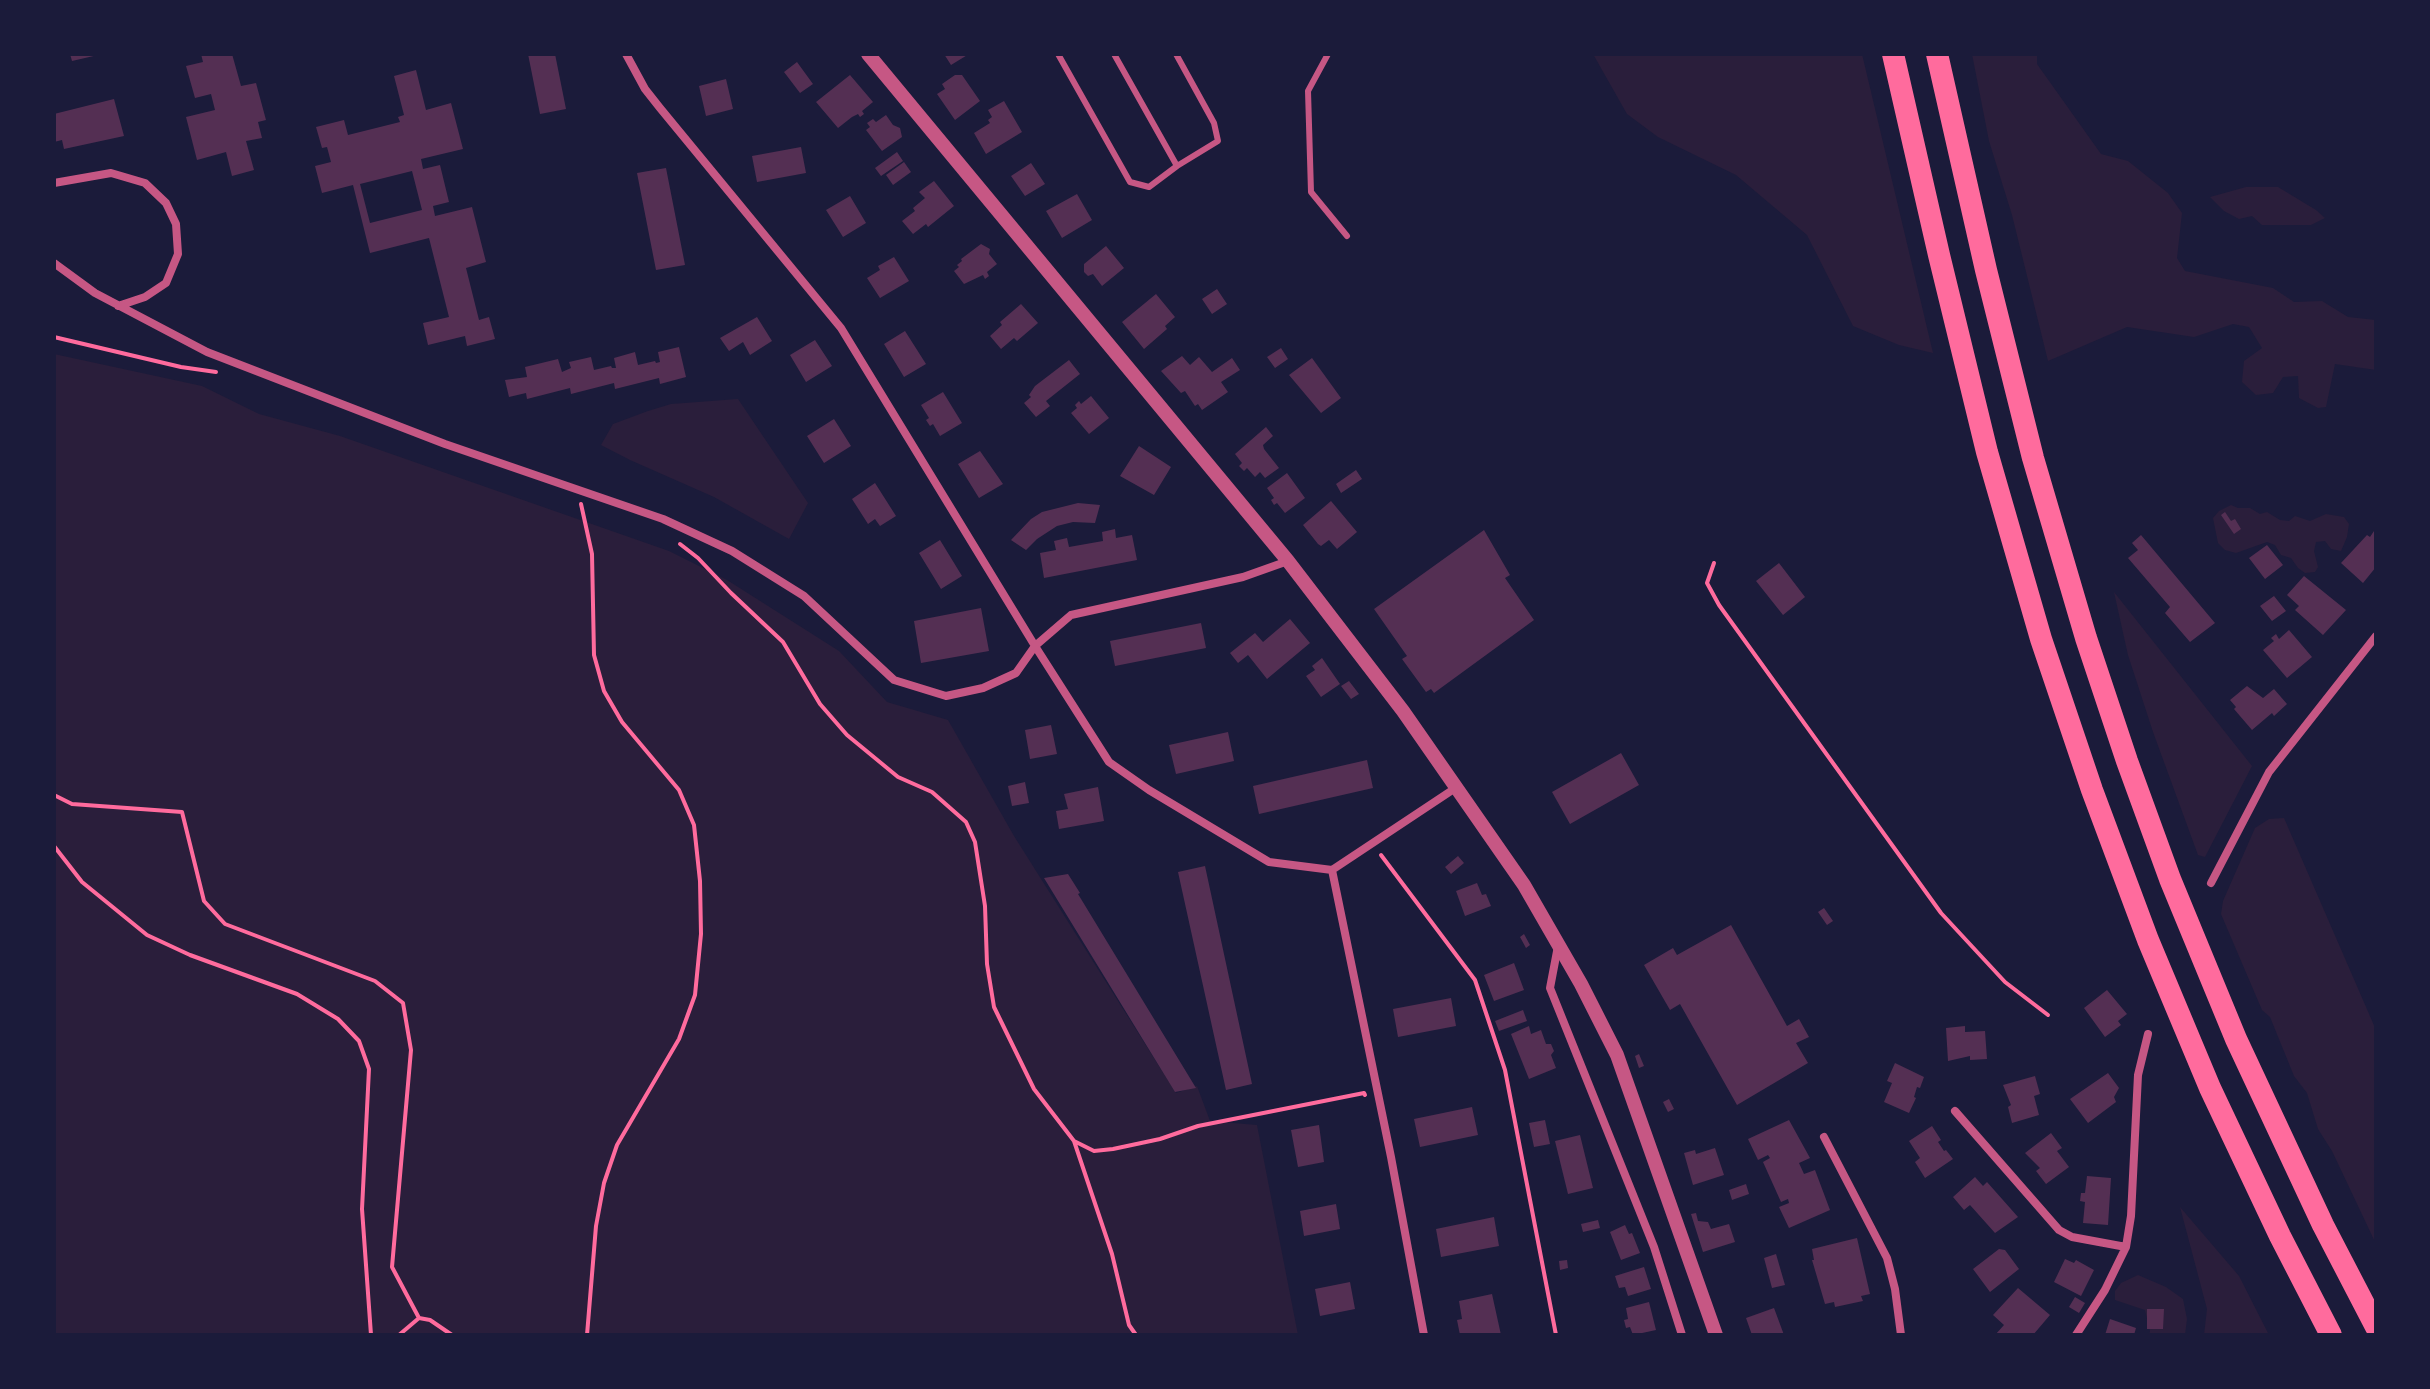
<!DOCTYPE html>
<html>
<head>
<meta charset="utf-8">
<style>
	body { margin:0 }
	#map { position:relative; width:2430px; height:1389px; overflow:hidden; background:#1b1b3a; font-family:"PT Sans Narrow",sans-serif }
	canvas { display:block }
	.frame { position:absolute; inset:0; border:56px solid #1b1b3a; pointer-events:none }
</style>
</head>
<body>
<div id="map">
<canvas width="2430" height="1389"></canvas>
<div class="frame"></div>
</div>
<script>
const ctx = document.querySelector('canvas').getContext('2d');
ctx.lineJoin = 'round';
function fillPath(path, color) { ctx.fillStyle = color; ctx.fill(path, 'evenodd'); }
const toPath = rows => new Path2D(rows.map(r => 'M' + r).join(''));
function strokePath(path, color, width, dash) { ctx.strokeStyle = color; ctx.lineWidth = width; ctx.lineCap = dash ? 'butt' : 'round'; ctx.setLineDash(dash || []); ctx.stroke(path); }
fillPath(toPath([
	[1593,54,1862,54,1933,353,1899,345,1853,326,1807,235,1736,175,1658,137,1627,114],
	[1972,54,2037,54,2037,64,2101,154,2128,161,2168,193,2182,213,2177,258,2185,271,2273,288,2294,302,2322,301,2348,317,2376,320,2376,370,2335,364,2326,407,2318,408,2299,398,2298,376,2283,377,2273,393,2256,395,2242,382,2244,361,2262,348,2249,327,2233,324,2194,337,2127,327,2048,361,2012,215,1989,141],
	[2246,187,2278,187,2316,210,2325,218,2311,225,2262,225,2252,216,2239,219,2224,211,2210,197],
	[54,354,202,386,259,414,340,436,669,551,727,580,839,651,887,702,948,720,1014,836,1176,1093,1197,1086,1210,1121,1257,1125,1298,1335,54,1335],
	[738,399,808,503,789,539,714,497,630,460,601,445,613,424,648,411,671,404],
	[2231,505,2238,508,2250,508,2260,514,2267,512,2280,520,2289,521,2295,516,2310,521,2326,514,2344,517,2349,524,2347,537,2341,551,2331,549,2325,541,2316,542,2314,551,2318,567,2315,572,2305,573,2298,568,2291,558,2281,555,2275,545,2267,542,2236,553,2225,550,2218,543,2213,518,2219,511],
	[2114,592,2252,766,2205,857,2198,855,2153,732,2128,655],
	[2284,818,2376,1030,2376,1244,2332,1151,2318,1129,2307,1093,2294,1076,2270,1017,2262,1010,2221,914,2223,901,2255,828,2269,819],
	[2180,1207,2239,1276,2269,1335,2204,1335,2207,1309],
	[2138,1275,2166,1287,2183,1299,2187,1319,2185,1335,2149,1335,2150,1331,2145,1310,2115,1300,2115,1291,2121,1283]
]), '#2a1e3b');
fillPath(toPath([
	[70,54,98,54,98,55,72,61],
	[201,54,232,54,241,86,256,83,266,120,258,122,262,138,246,141,254,170,232,176,226,152,197,160,186,117,215,110,211,94,195,98,186,66,203,62],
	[528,54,555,54,566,109,540,114],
	[944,54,969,54,951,65],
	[797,62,813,84,800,93,784,72],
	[416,70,426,110,451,103,463,149,421,159,423,169,440,165,449,202,433,206,435,216,472,207,486,262,466,268,479,320,489,317,495,339,467,346,465,336,428,345,423,323,449,317,429,238,370,253,353,185,322,193,315,166,331,162,327,147,322,148,316,127,344,120,348,135,400,122,398,117,404,115,394,76],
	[412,171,422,210,370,223,360,184],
	[850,75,873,102,862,111,864,114,860,117,858,114,852,117,838,128,816,102],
	[955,75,962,75,980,101,955,120,937,94,945,89,942,84],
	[726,79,733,109,706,116,699,86],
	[114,99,124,136,64,149,62,140,54,142,54,114],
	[1004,101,1022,132,986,154,974,133,990,123,988,120,992,117,988,110],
	[886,115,893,125,900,128,902,137,882,151,866,130,870,127,867,123,873,119,876,122],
	[801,147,806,173,757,182,752,156],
	[897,152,903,161,881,176,875,168],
	[904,162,911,172,893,185,886,175],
	[1031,163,1045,184,1025,196,1011,176],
	[666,168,685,265,656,270,637,173],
	[934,181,954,206,928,227,926,224,913,234,902,221,915,211,913,208,925,198,919,192],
	[1077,194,1092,220,1062,238,1046,211],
	[850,196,866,223,843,237,826,210],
	[981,244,990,249,989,254,997,264,987,272,989,276,985,279,983,275,964,284,954,271,959,267,957,265,962,261,961,259],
	[1106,246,1124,268,1102,286,1093,274,1088,276,1084,272,1084,264],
	[894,257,909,281,880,298,867,278,880,270,878,266],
	[1217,289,1227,304,1212,314,1202,299],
	[1156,294,1175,317,1165,326,1167,329,1144,349,1122,322],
	[1021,304,1038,323,1017,341,1014,338,1001,349,990,336,1002,325,1000,322],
	[757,317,772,341,750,355,743,342,729,351,720,338],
	[905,331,926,364,904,377,884,344],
	[815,340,832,366,806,382,790,355],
	[679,347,686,377,660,384,659,378,615,389,614,383,571,394,570,388,527,399,526,393,509,397,505,380,527,377,525,367,558,359,562,372,571,368,569,362,591,357,594,370,611,366,612,368,616,368,614,358,635,352,638,365,655,361,656,363,660,362,658,352],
	[1281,348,1288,359,1275,368,1267,357],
	[1182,356,1190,365,1199,357,1212,372,1232,358,1240,370,1221,382,1228,392,1202,410,1198,404,1195,406,1185,391,1181,393,1161,371],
	[1312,358,1341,398,1321,413,1289,375],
	[1069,360,1080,374,1046,401,1050,406,1036,417,1024,403,1031,397,1029,395,1035,386],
	[943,392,962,423,940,436,933,424,930,426,926,420,929,418,921,405],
	[1091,396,1109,418,1089,434,1071,413,1077,408,1075,405,1079,401,1081,404],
	[834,419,851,446,824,463,807,436],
	[1266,427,1273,436,1263,445,1264,449,1279,468,1265,478,1260,472,1255,477,1247,468,1244,471,1239,466,1242,463,1235,454],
	[1139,446,1171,467,1154,495,1120,476],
	[980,451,1003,484,979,498,958,464],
	[1356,470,1362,479,1341,493,1336,484],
	[1287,473,1305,498,1285,513,1277,503,1274,505,1271,500,1274,498,1267,488],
	[875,483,896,516,880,526,875,519,868,524,852,499],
	[1331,501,1357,532,1337,549,1329,540,1321,546,1318,544,1303,525],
	[1078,503,1100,505,1095,523,1073,522,1057,526,1037,539,1026,550,1011,540,1031,519,1042,512],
	[2225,512,2231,521,2235,519,2241,529,2234,534,2221,515],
	[2376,528,2376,567,2363,583,2341,563,2367,535,2370,537],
	[1115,529,1116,538,1132,535,1137,560,1044,578,1040,553,1056,550,1054,541,1067,538,1069,547,1103,541,1102,532],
	[1484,530,1510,575,1505,578,1534,620,1434,693,1431,689,1426,692,1402,659,1407,656,1374,609],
	[2141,535,2215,623,2190,642,2165,613,2170,607,2128,558,2138,550,2132,543],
	[940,540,962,576,941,589,919,553],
	[2267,545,2283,565,2265,579,2249,558],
	[1779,563,1805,597,1783,615,1756,581],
	[2304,576,2346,610,2323,635,2295,610,2299,606,2287,595],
	[2274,596,2286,611,2272,621,2260,606],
	[981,608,989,651,921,663,914,621],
	[1290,619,1310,643,1267,679,1248,655,1238,663,1230,653,1255,633,1263,642],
	[1201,623,1206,648,1115,666,1110,641],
	[2289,630,2312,657,2287,678,2263,650,2274,641,2271,638,2276,634,2279,639],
	[1322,658,1340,684,1321,697,1306,676,1315,670,1312,666],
	[1349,681,1359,694,1351,699,1341,686],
	[2247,686,2263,698,2274,689,2287,704,2274,716,2272,713,2252,730,2234,709,2236,707,2230,700],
	[1051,725,1057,754,1030,759,1025,730],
	[1228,732,1234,761,1176,774,1169,745],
	[1621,753,1639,785,1570,824,1552,792],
	[1367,760,1373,788,1259,814,1253,786],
	[1025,782,1029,803,1012,806,1008,786],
	[1098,787,1104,821,1059,829,1056,811,1068,809,1064,794],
	[1458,856,1464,863,1451,874,1445,867],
	[1205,866,1252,1084,1226,1090,1178,872],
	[1068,874,1080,893,1078,894,1196,1088,1175,1092,1044,878],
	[1477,883,1482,895,1486,894,1491,906,1465,916,1456,891],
	[1824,908,1833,921,1827,925,1818,912],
	[1731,925,1787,1026,1799,1019,1809,1037,1796,1043,1808,1063,1737,1105,1680,1004,1670,1010,1644,965,1673,948,1677,955],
	[1524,934,1530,945,1526,948,1520,937],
	[1514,963,1524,990,1494,1001,1484,975],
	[2107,990,2127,1014,2118,1021,2121,1025,2105,1037,2084,1008],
	[1451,998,1456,1026,1398,1037,1393,1009],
	[1523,1010,1527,1021,1499,1031,1495,1021],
	[1529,1026,1531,1034,1541,1030,1546,1044,1551,1044,1554,1051,1551,1055,1556,1068,1529,1079,1511,1034],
	[1965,1026,1965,1032,1985,1031,1987,1059,1970,1060,1970,1056,1948,1061,1946,1028],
	[1639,1054,1644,1066,1639,1068,1635,1056],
	[1895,1063,1924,1077,1920,1088,1917,1087,1914,1097,1916,1098,1909,1113,1884,1102,1892,1083,1887,1081],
	[2108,1073,2119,1088,2114,1097,2116,1102,2088,1123,2070,1099],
	[2035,1076,2040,1094,2034,1096,2039,1115,2012,1123,2008,1107,2011,1105,2003,1085],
	[1669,1099,1674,1109,1668,1112,1663,1102],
	[1472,1107,1478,1135,1420,1147,1414,1119],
	[1545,1120,1550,1144,1534,1147,1529,1123],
	[1789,1120,1810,1158,1799,1163,1804,1174,1815,1170,1830,1210,1789,1228,1779,1207,1789,1203,1788,1199,1781,1202,1763,1162,1770,1158,1768,1155,1758,1160,1748,1139],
	[1319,1125,1324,1162,1298,1167,1291,1130],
	[1932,1126,1941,1140,1938,1142,1944,1151,1946,1150,1953,1159,1925,1178,1915,1162,1920,1158,1909,1141],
	[2051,1133,2062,1148,2057,1151,2069,1167,2046,1184,2036,1171,2040,1168,2025,1153],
	[1580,1135,1593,1188,1568,1194,1555,1141],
	[1715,1148,1724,1175,1693,1185,1684,1153,1695,1150,1696,1154],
	[2087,1176,2111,1178,2108,1225,2083,1223,2085,1202,2080,1201,2081,1193,2085,1193],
	[1975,1177,1983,1186,1987,1182,2018,1217,1995,1233,1970,1205,1964,1210,1953,1197],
	[1746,1184,1749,1194,1732,1200,1729,1190],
	[1336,1204,1340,1229,1304,1236,1300,1211],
	[1696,1213,1698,1221,1708,1222,1711,1229,1729,1224,1735,1242,1703,1252,1691,1214],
	[1494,1217,1499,1246,1441,1257,1436,1229],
	[1598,1220,1600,1228,1583,1232,1581,1224],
	[1625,1225,1629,1234,1632,1233,1640,1253,1621,1260,1610,1232],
	[1857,1238,1870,1294,1861,1296,1863,1301,1835,1307,1834,1302,1825,1304,1812,1260,1814,1260,1812,1249],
	[1999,1249,2005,1250,2019,1269,1990,1292,1973,1269],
	[1776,1254,1785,1285,1772,1288,1764,1258],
	[2065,1259,2074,1263,2076,1260,2094,1270,2081,1296,2054,1282],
	[1567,1260,1568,1268,1560,1270,1559,1261],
	[1644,1267,1651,1289,1628,1296,1625,1287,1619,1288,1615,1276],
	[1350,1282,1355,1309,1320,1316,1315,1289],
	[2018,1288,2050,1315,2033,1335,1995,1335,2004,1325,1993,1315],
	[1492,1294,1501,1335,1460,1335,1457,1320,1462,1319,1459,1301],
	[2075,1297,2085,1303,2079,1313,2069,1307],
	[1649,1302,1656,1330,1633,1335,1630,1327,1626,1328,1624,1320,1628,1319,1626,1308],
	[1774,1308,1784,1335,1752,1335,1746,1318],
	[2147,1309,2164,1309,2163,1329,2147,1329],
	[2110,1319,2136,1328,2134,1335,2105,1335]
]), '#542f53');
strokePath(toPath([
	[54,337,181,367,216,372],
	[581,504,592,554,594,655,604,691,622,722,679,790,694,825,700,881,701,934,695,995,679,1039,617,1145,604,1183,596,1226,587,1335],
	[680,544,698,558,731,593,783,642,820,704,847,735,898,777,932,792,966,822,975,842,985,906,987,964,994,1007,1034,1089,1074,1141,1094,1151,1113,1149,1160,1139,1198,1126,1364,1093,1365,1095],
	[1714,563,1707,583,1719,605,1941,913,2005,982,2048,1015],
	[54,795,72,804,182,812,204,901,225,924,375,981,403,1003,411,1050,392,1267,419,1318],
	[54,846,82,882,147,935,190,955,297,994,338,1019,359,1041,369,1069,362,1209,371,1335],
	[1381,855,1475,980,1505,1070,1556,1335],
	[1074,1141,1112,1254,1129,1325,1136,1335],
	[399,1335,419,1318,430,1320,452,1335]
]), '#ff6b9d', 4);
strokePath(toPath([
	[1058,54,1130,182,1149,187,1177,166],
	[1114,54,1177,166,1218,141,1214,123,1176,54],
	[1328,54,1308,91,1311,192,1347,236]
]), '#c65784', 6);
strokePath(toPath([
	[626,54,645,89,660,108,841,328,1035,646,1109,762,1149,790,1269,862,1332,870,1457,787],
	[54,183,111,173,145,183,166,203,176,224,178,254,166,283,145,297,118,306],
	[54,263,95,293,207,352,445,444,663,519,732,551,804,596,894,680,946,696,983,688,1016,673,1035,646,1071,615,1243,577,1288,561],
	[1332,870,1391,1157,1424,1335],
	[2211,883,2269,772,2376,636],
	[1558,946,1550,988,1654,1247,1682,1335],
	[1955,1111,2059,1230,2072,1237,2126,1247],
	[1824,1137,1887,1258,1895,1289,1901,1335],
	[2076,1335,2105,1290,2126,1247,2131,1216,2138,1075,2148,1034]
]), '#c65784', 8);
strokePath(toPath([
	[868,54,1288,561,1403,711,1524,885,1581,984,1617,1055,1716,1335]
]), '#c65784', 14);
strokePath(toPath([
	[1893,54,1939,255,1987,452,2041,639,2092,790,2148,940,2210,1088,2280,1236,2331,1335],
	[1937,54,1986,270,2033,458,2086,638,2127,761,2170,879,2236,1039,2323,1225,2376,1327]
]), '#ff6b9d', 22);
</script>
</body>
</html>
